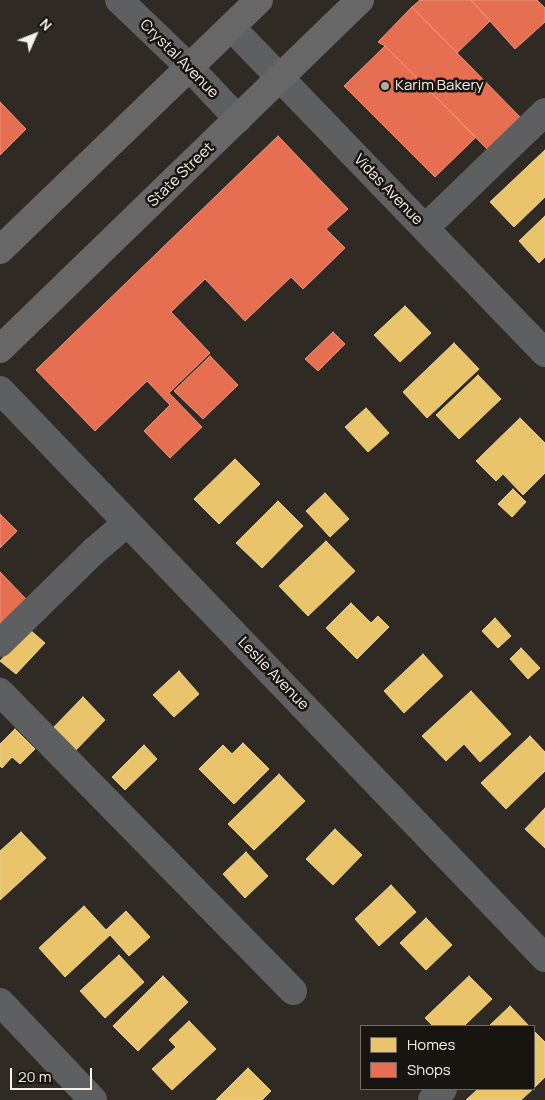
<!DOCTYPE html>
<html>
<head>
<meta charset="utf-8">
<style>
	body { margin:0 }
	#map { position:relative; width:545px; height:1100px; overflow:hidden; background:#2f2a24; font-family:Manrope,sans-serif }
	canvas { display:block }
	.legend { position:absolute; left:360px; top:1025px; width:175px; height:65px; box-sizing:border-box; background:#18140f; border:1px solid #726c67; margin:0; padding:6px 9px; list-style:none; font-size:15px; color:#f8f1ea }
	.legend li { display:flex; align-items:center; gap:10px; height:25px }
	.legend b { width:25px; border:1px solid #726c67 }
	.north { position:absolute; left:10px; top:10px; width:50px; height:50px; -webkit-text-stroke:4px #18140f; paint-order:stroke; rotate:46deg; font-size:14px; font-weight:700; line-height:20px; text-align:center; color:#f8f1ea }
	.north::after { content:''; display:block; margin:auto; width:18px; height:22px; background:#f8f1ea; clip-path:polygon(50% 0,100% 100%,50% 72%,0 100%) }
	.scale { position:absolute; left:10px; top:1068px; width:82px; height:22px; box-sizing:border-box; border:2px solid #f8f1ea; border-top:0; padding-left:6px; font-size:15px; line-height:18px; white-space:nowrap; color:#f8f1ea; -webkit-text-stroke:4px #18140f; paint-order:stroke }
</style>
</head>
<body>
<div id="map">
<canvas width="545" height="1100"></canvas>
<ul class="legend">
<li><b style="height:14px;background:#e9c46a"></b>Homes</li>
<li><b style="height:14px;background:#e76f51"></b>Shops</li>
</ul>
<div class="north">N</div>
<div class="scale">20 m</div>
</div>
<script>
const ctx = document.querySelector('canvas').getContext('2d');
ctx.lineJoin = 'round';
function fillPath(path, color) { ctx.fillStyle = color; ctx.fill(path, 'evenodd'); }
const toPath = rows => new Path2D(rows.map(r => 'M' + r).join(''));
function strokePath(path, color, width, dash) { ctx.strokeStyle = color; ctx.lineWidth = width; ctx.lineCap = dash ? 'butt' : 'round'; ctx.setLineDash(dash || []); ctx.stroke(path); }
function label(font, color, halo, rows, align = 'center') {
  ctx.font = font + ' Manrope,sans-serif'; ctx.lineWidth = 5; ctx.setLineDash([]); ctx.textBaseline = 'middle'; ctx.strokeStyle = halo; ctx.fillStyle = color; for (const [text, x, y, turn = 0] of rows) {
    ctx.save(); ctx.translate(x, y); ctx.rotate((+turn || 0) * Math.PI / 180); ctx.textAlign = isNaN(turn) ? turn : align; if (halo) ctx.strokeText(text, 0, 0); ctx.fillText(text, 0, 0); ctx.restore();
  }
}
const homes = toPath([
	[545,150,545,197,514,227,490,202,545,150],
	[545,216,545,257,539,263,519,241,545,216],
	[405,306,431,333,400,362,374,335,405,306],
	[454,343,479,369,427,418,403,392,454,343],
	[478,375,501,399,459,439,436,415,478,375],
	[366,408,389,433,368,452,345,427,366,408],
	[520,418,545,443,545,473,523,495,503,474,496,481,476,461,520,418],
	[235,459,260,484,219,524,194,499,235,459],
	[513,489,526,502,512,517,498,504,513,489],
	[325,493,349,519,330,537,306,511,325,493],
	[278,501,303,526,262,568,236,543,278,501],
	[326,541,355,571,308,616,279,586,326,541],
	[351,603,371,623,378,616,389,627,357,659,326,628,351,603],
	[495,618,511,636,498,648,482,631,495,618],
	[29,629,45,643,16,674,0,661,29,629],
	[521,648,540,668,528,679,510,659,521,648],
	[423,654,443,676,404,713,384,691,423,654],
	[179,671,199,694,174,717,153,695,179,671],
	[471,691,511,734,480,762,464,744,446,761,422,736,471,691],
	[83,697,105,720,74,752,51,730,83,697],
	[15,729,35,749,20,764,12,757,2,768,0,766,0,744,15,729],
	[530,736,545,752,545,771,506,809,481,783,530,736],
	[243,743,269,769,234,804,199,769,223,745,232,754,243,743],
	[144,745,157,759,125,790,112,777,144,745],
	[279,774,305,801,254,850,228,824,279,774],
	[545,808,545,848,525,829,545,808],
	[335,829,362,855,333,885,306,859,335,829],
	[21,832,46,858,0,900,0,851,21,832],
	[246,852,268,876,245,898,223,874,246,852],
	[391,885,416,912,379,946,355,919,391,885],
	[84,906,106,930,126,911,150,937,129,956,110,935,65,977,39,948,84,906],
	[426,918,452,945,426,970,400,943,426,918],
	[119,955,144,982,105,1018,80,991,119,955],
	[163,976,188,1002,138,1051,113,1026,163,976],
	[469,976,492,999,464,1026,433,1026,425,1018,469,976],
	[510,1006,529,1026,489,1026,510,1006],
	[189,1021,216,1049,172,1090,152,1069,176,1047,169,1040,189,1021],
	[534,1031,545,1042,545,1077,534,1088,534,1031],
	[248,1068,271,1091,262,1100,216,1100,248,1068],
	[478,1089,533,1089,521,1100,466,1100,478,1089]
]);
fillPath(homes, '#e9c46a');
strokePath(homes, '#eed290', 1);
const shops = toPath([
	[420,0,471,0,490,21,457,53,412,7,420,0],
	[471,0,537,0,545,8,545,22,515,49,471,0],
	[412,7,522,119,490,152,385,46,378,42,412,7],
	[385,46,476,137,435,177,344,86,385,46],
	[0,102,26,129,0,155,0,102],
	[278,136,348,209,326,229,345,248,303,289,291,277,245,321,205,279,171,312,210,353,169,393,202,427,170,458,144,431,170,405,147,381,95,431,36,370,278,136],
	[333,332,345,344,318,371,305,359,333,332],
	[210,356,238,385,203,419,174,391,210,356],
	[0,514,17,531,0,548,0,514],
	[0,572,27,600,0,626,0,572]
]);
fillPath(shops, '#e76f51');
strokePath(shops, '#ec967f', 1);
strokePath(toPath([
	[119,0,190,68,238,119],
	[231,27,545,353],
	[425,228,545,112],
	[0,390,545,958],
	[0,643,94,551,127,523],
	[0,692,293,991],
	[0,1002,93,1100],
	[432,1100,443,1089]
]), '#5e5f60', 28);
strokePath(toPath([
	[0,250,259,0],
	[0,349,360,0]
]), '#676768', 28);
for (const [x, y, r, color] of [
	[385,86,5,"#b2aba5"]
]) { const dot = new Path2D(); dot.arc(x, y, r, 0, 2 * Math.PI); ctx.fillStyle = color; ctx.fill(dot); strokePath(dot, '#18140f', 2); }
label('15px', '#f8f1ea', '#18140f', [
	["Crystal Avenue",179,59,45],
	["State Street",181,175,-44],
	["Vidas Avenue",388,190,46],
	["Leslie Avenue",273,674,46]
]);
label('15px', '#f8f1ea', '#18140f', [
	["Karim Bakery",395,86]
], 'left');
</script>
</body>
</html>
